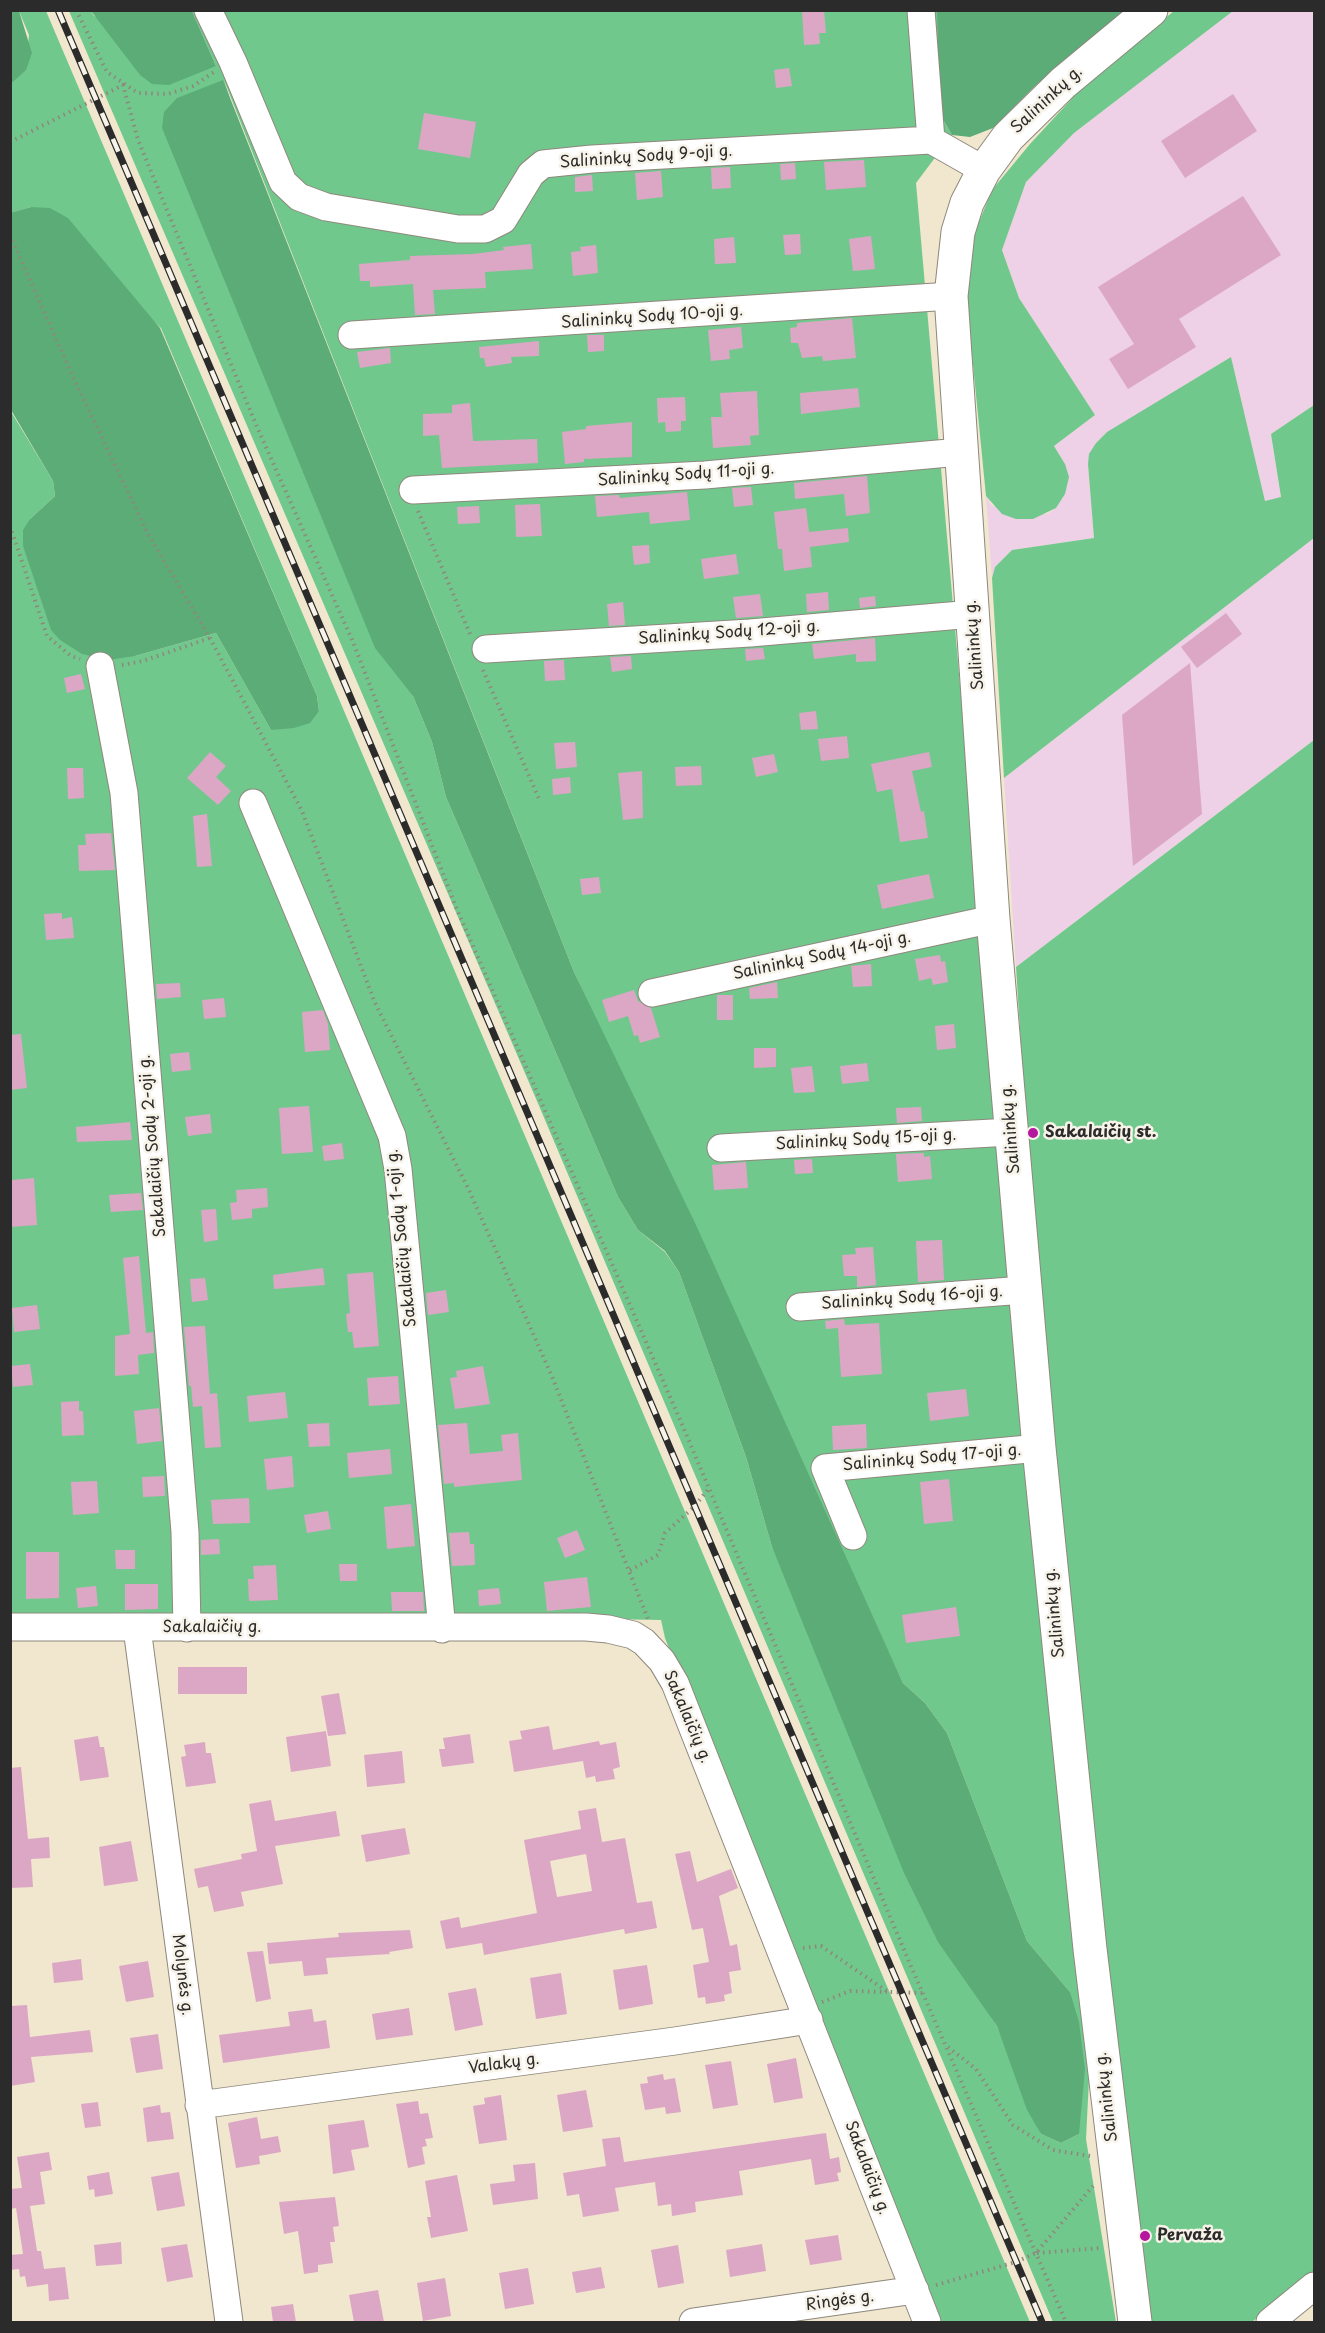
<!DOCTYPE html>
<html>
<head>
<meta charset="utf-8">
<style>
	body { margin:0 }
	#map { position:relative; width:1325px; height:2333px; overflow:hidden; background:#f1e6ce; font-family:"Playpen Sans",sans-serif }
	canvas { display:block }
	.frame { position:absolute; inset:0; border:12px solid #2b2b2b; pointer-events:none }
</style>
</head>
<body>
<div id="map">
<canvas width="1325" height="2333"></canvas>
<div class="frame"></div>
</div>
<script>
const ctx = document.querySelector('canvas').getContext('2d');
ctx.lineJoin = 'round';
function fillPath(path, color) { ctx.fillStyle = color; ctx.fill(path, 'evenodd'); }
const toPath = rows => new Path2D(rows.map(r => 'M' + r).join(''));
function strokePath(path, color, width, dash) { ctx.strokeStyle = color; ctx.lineWidth = width; ctx.lineCap = dash ? 'butt' : 'round'; ctx.setLineDash(dash || []); ctx.stroke(path); }
function label(font, color, halo, rows, align = 'center') {
  ctx.font = font + ' "Playpen Sans",sans-serif'; ctx.lineWidth = 5; ctx.setLineDash([]); ctx.textBaseline = 'middle'; ctx.strokeStyle = halo; ctx.fillStyle = color; for (const [text, x, y, turn = 0] of rows) {
    ctx.save(); ctx.translate(x, y); ctx.rotate((+turn || 0) * Math.PI / 180); ctx.textAlign = isNaN(turn) ? turn : align; if (halo) ctx.strokeText(text, 0, 0); ctx.fillText(text, 0, 0); ctx.restore();
  }
}
fillPath(toPath([
	[1233,11,1314,11,1314,405,1271,434,1281,498,1265,501,1231,357,1108,432,1096,443,1088,464,1094,538,1012,550,995,567,992,578,986,496,992,506,1047,514,1056,508,1065,494,1065,464,1054,446,1095,415,1019,298,1002,250,1026,182,1074,133],
	[1314,538,1314,740,1016,967,1004,778]
]), '#eed0e7');
fillPath(toPath([
	[19,11,46,11,1030,2322,933,2322,665,1638,661,1620,386,1615,11,1616,10,410,53,481,55,496,30,519,135,656,216,633,271,730,319,711,317,696,161,328,31,207,11,213,11,84,25,70,29,35],
	[69,11,91,11,94,16,216,66,192,11,937,11,938,95,941,116,952,135,916,183,1046,1666,1089,2079,1086,2139,1116,2322,1053,2322,537,1101],
	[224,80,574,972,903,1683,925,1703,947,1733,1027,1941,1070,1992,1079,2134,1061,2143,1041,2134,997,2026,980,1999,772,1547,746,1457,679,1272,665,1252,638,1230,618,1197,446,797,432,742,413,696],
	[1174,11,1233,11,1074,133,1026,182,1002,250,1019,298,1095,415,1054,446,1065,464,1069,477,1065,494,1056,508,1033,519,1016,519,1002,514,986,496,966,294,972,239,992,190,1030,144,1090,79],
	[1231,357,1265,501,1281,497,1271,434,1314,405,1314,538,1004,778,992,578,995,567,1012,550,1094,538,1088,464,1089,454,1096,443,1107,432],
	[1314,740,1314,2273,1252,2322,1150,2322,1125,2155,1033,1235,1016,967]
]), '#71c88d');
fillPath(toPath([
	[11,10,19,11,32,53,26,70,11,84],
	[91,11,192,11,216,66,169,85,152,84,140,75],
	[937,11,1128,11,1035,86,993,128,970,137,952,135,941,116,938,95],
	[223,80,574,972,696,1225,903,1683,925,1703,947,1733,1027,1941,1070,1992,1079,2022,1085,2069,1079,2134,1061,2143,1041,2134,1027,2110,997,2026,938,1942,904,1873,772,1547,746,1457,679,1272,665,1251,638,1230,618,1197,446,797,432,742,413,696,375,648,162,128,164,112,177,98],
	[31,207,50,208,68,218,160,328,317,696,319,711,310,723,294,728,271,730,216,633,135,656,108,660,82,654,60,640,51,630,23,546,23,530,30,519,55,496,53,481,11,410,10,213]
]), '#5cac78');
fillPath(toPath([
	[802,10,824,10,826,33,819,33,820,44,804,45],
	[789,68,792,86,776,88,774,70],
	[1233,94,1257,131,1185,178,1161,141],
	[424,113,476,122,470,158,418,149],
	[864,160,866,187,826,190,824,162],
	[795,163,796,179,781,180,780,164],
	[730,167,731,188,712,189,711,168],
	[661,171,663,197,637,200,635,173],
	[592,175,593,191,575,192,575,177],
	[1243,196,1281,255,1179,319,1196,347,1128,389,1109,359,1134,344,1098,287],
	[800,234,801,254,785,255,783,235],
	[871,236,875,269,853,271,849,239],
	[734,237,736,263,715,264,714,239],
	[531,244,533,269,485,272,486,288,433,290,435,314,415,315,413,284,370,287,370,281,360,281,359,264,410,260,410,256,473,254,504,250,503,247],
	[596,245,598,273,573,276,571,252,581,251,580,247],
	[852,318,856,358,823,361,822,356,802,358,798,343,791,343,790,328,797,327,797,323],
	[741,327,743,348,729,350,730,359,711,361,708,330],
	[587,335,604,335,604,351,588,352],
	[539,341,539,356,511,357,512,363,486,367,484,358,480,358,479,347],
	[390,348,391,363,360,368,357,352],
	[858,388,860,407,801,414,800,393],
	[757,391,759,435,750,436,751,445,713,448,711,417,722,417,720,393],
	[685,397,686,421,681,421,681,431,666,432,665,422,658,423,657,398],
	[470,403,473,441,537,439,538,463,442,468,439,435,423,436,423,414,452,413,452,405],
	[632,422,632,457,584,459,584,462,565,464,562,432,586,429,586,426],
	[867,476,870,513,846,516,844,494,795,499,794,483],
	[751,487,753,505,734,507,732,488],
	[687,492,690,520,650,524,649,512,597,517,595,496,619,495,620,498],
	[540,504,542,536,516,537,515,505],
	[479,506,480,523,458,524,457,507],
	[806,508,809,532,848,528,849,542,810,547,812,567,784,571,782,549,778,549,774,512],
	[649,545,650,563,634,565,632,546],
	[736,554,739,574,704,579,701,559],
	[828,592,829,610,807,612,806,594],
	[760,594,763,616,736,618,733,597],
	[875,596,876,606,860,608,859,598],
	[623,602,625,625,609,626,607,604],
	[1226,613,1242,634,1197,668,1181,647],
	[875,638,876,661,856,662,856,654,814,659,812,644],
	[763,648,765,659,746,661,745,649],
	[631,656,632,669,612,672,610,657],
	[564,660,565,680,545,681,544,661],
	[1190,663,1202,814,1133,866,1122,715],
	[81,674,85,689,67,693,64,678],
	[816,711,818,729,801,730,799,713],
	[847,736,849,758,821,761,818,739],
	[575,742,577,767,556,769,554,743],
	[210,752,226,766,216,777,231,791,218,805,187,778],
	[929,752,932,767,912,771,921,812,924,811,928,838,900,842,892,789,877,792,871,764],
	[774,754,778,772,756,777,752,758],
	[701,766,702,785,676,786,675,767],
	[67,768,83,768,84,798,68,799],
	[642,771,643,818,623,820,618,773],
	[570,777,571,793,553,795,552,779],
	[207,814,212,866,197,867,193,816],
	[111,833,115,870,79,871,78,845,86,845,85,834],
	[929,874,934,898,882,909,877,885],
	[599,877,601,893,582,895,580,879],
	[62,913,62,919,72,917,74,938,46,940,44,914],
	[940,955,941,962,945,961,948,982,933,985,931,978,919,981,915,959],
	[871,964,872,986,853,987,851,966],
	[777,982,778,998,750,999,749,988],
	[180,983,181,997,157,999,156,984],
	[634,990,638,1001,651,1008,660,1037,640,1043,638,1035,634,1036,628,1016,609,1022,602,1000],
	[717,995,733,995,733,1020,717,1020],
	[224,998,226,1017,204,1019,202,1000],
	[323,1010,328,1024,330,1050,305,1052,302,1012],
	[954,1024,956,1048,937,1050,935,1026],
	[21,1034,27,1088,10,1090,10,1035],
	[754,1048,776,1048,776,1067,754,1068],
	[189,1052,191,1070,172,1072,170,1054],
	[867,1063,869,1081,842,1084,840,1066],
	[812,1066,815,1092,794,1093,791,1068],
	[309,1106,313,1152,282,1154,279,1108],
	[921,1107,922,1121,897,1123,896,1108],
	[210,1114,212,1133,188,1136,185,1117],
	[130,1122,132,1140,77,1142,76,1127],
	[342,1143,344,1159,324,1161,322,1146],
	[924,1153,924,1157,930,1156,932,1179,898,1182,896,1154],
	[812,1159,813,1173,795,1174,794,1160],
	[746,1162,748,1188,714,1190,712,1165],
	[34,1178,37,1225,10,1227,12,1180],
	[267,1188,268,1207,252,1209,252,1218,232,1220,230,1203,237,1202,236,1190],
	[141,1193,143,1210,111,1212,109,1195],
	[216,1209,218,1240,204,1242,201,1210],
	[942,1240,944,1280,918,1282,916,1241],
	[873,1247,876,1285,857,1287,857,1276,844,1276,842,1255,856,1254,855,1248],
	[139,1256,146,1333,153,1332,154,1353,138,1355,139,1374,115,1376,115,1336,130,1334,123,1258],
	[323,1268,325,1285,274,1289,273,1275],
	[373,1272,379,1346,354,1348,352,1332,348,1332,346,1314,350,1313,347,1274],
	[205,1278,208,1300,192,1302,190,1279],
	[446,1290,449,1312,428,1315,426,1293],
	[37,1305,40,1329,14,1332,12,1308],
	[844,1319,845,1325,879,1323,882,1374,841,1377,838,1328,826,1329,825,1321],
	[205,1326,210,1394,217,1393,221,1447,205,1448,202,1406,193,1407,191,1386,189,1386,184,1327],
	[30,1364,33,1385,13,1387,11,1366],
	[483,1366,490,1404,455,1409,450,1378,457,1377,456,1371],
	[398,1376,400,1404,369,1406,367,1378],
	[966,1389,969,1416,930,1421,927,1393],
	[285,1392,288,1418,249,1422,247,1396],
	[79,1401,79,1411,83,1411,84,1435,62,1436,61,1402],
	[159,1408,162,1441,137,1444,134,1411],
	[329,1423,330,1446,309,1447,307,1424],
	[467,1423,470,1454,503,1451,501,1435,518,1433,522,1480,454,1487,454,1483,444,1484,438,1425],
	[866,1424,867,1448,833,1450,832,1426],
	[390,1449,392,1474,349,1478,347,1453],
	[292,1456,294,1487,267,1490,264,1459],
	[164,1476,165,1496,143,1497,142,1477],
	[949,1479,953,1521,924,1524,920,1482],
	[97,1481,99,1513,73,1515,71,1482],
	[249,1498,250,1523,213,1524,211,1500],
	[411,1504,415,1546,387,1549,384,1507],
	[328,1511,331,1529,307,1533,304,1515],
	[577,1530,585,1550,565,1558,557,1538],
	[469,1532,470,1544,474,1544,475,1565,452,1566,449,1533],
	[219,1539,220,1554,201,1555,201,1540],
	[115,1550,135,1550,135,1569,116,1569],
	[26,1552,59,1552,59,1598,26,1599],
	[339,1564,357,1564,357,1581,340,1581],
	[276,1565,278,1600,249,1601,248,1579,254,1579,253,1566],
	[587,1577,591,1607,547,1611,544,1582],
	[125,1584,158,1584,158,1609,125,1610],
	[96,1586,98,1606,78,1608,76,1588],
	[499,1588,501,1604,479,1606,478,1590],
	[391,1592,423,1592,424,1611,392,1611],
	[956,1607,960,1636,906,1643,902,1615],
	[178,1667,247,1667,247,1694,178,1694],
	[339,1693,346,1734,328,1736,321,1696],
	[549,1726,553,1750,599,1741,600,1745,616,1742,620,1767,613,1769,615,1779,596,1782,595,1776,586,1778,583,1761,514,1772,509,1741,522,1739,520,1731],
	[326,1731,331,1766,291,1772,286,1737],
	[470,1734,474,1763,442,1767,439,1749,445,1749,443,1738],
	[98,1736,100,1747,104,1747,109,1777,80,1781,74,1740],
	[205,1742,206,1753,211,1753,216,1783,186,1787,181,1757,186,1756,184,1745],
	[402,1751,405,1783,367,1787,364,1755],
	[21,1767,28,1839,49,1837,50,1858,31,1859,33,1887,10,1888,10,1768],
	[271,1800,275,1821,336,1811,340,1836,275,1846,283,1884,241,1892,244,1906,214,1912,208,1886,198,1888,194,1869,242,1859,241,1854,257,1851,249,1804],
	[596,1808,602,1842,625,1838,637,1903,652,1901,657,1928,625,1934,624,1929,484,1955,482,1943,446,1949,440,1921,459,1917,461,1928,537,1913,524,1840,581,1829,578,1811],
	[586,1854,592,1891,557,1897,550,1861],
	[405,1828,410,1854,366,1862,361,1835],
	[131,1841,138,1881,104,1886,99,1847],
	[690,1851,697,1882,731,1869,738,1888,719,1896,730,1946,737,1944,741,1970,729,1972,732,1993,724,1995,725,2001,706,2004,705,1997,698,1998,693,1965,709,1962,703,1928,692,1930,675,1854],
	[410,1930,413,1948,389,1952,390,1954,326,1958,328,1974,304,1976,302,1961,269,1964,267,1943,339,1937,338,1933],
	[263,1951,271,1999,256,2002,247,1952],
	[81,1959,83,1980,54,1983,52,1963],
	[148,1961,154,1997,126,2002,119,1966],
	[647,1965,653,2004,619,2010,613,1970],
	[561,1973,567,2014,536,2019,530,1978],
	[476,1988,483,2025,455,2031,448,1993],
	[27,2005,30,2037,90,2030,93,2052,31,2057,35,2082,10,2086,10,2006],
	[409,2008,413,2035,376,2040,372,2014],
	[312,2009,314,2022,326,2020,330,2048,223,2063,219,2035,290,2026,288,2012],
	[158,2034,163,2069,136,2073,130,2038],
	[796,2058,803,2098,774,2103,767,2064],
	[731,2061,738,2105,713,2109,705,2065],
	[663,2074,664,2080,675,2078,681,2112,666,2114,665,2107,645,2110,640,2084,648,2083,647,2077],
	[586,2090,593,2127,563,2132,557,2095],
	[501,2095,507,2140,479,2144,473,2106,485,2104,484,2098],
	[418,2101,420,2114,428,2113,433,2138,425,2139,427,2146,422,2147,425,2164,408,2168,396,2104],
	[98,2102,101,2126,85,2128,81,2104],
	[160,2105,161,2113,170,2112,174,2139,147,2142,143,2108],
	[257,2117,261,2139,278,2136,281,2152,259,2156,260,2164,236,2168,228,2123],
	[364,2120,369,2147,351,2150,355,2170,333,2174,328,2125],
	[826,2133,830,2159,839,2157,841,2172,837,2173,839,2181,815,2185,811,2159,739,2171,743,2195,695,2202,696,2212,672,2216,671,2204,658,2206,655,2182,615,2188,619,2211,583,2217,579,2194,567,2196,563,2173,606,2166,602,2139,620,2137,624,2162],
	[49,2152,52,2170,40,2172,45,2204,30,2206,37,2251,41,2251,44,2269,65,2267,69,2299,49,2301,48,2284,27,2287,25,2276,20,2277,19,2269,10,2270,10,2255,23,2254,16,2208,10,2209,10,2189,22,2188,17,2157],
	[535,2163,538,2199,493,2205,490,2184,515,2181,513,2165],
	[109,2172,113,2194,95,2197,94,2189,89,2190,87,2176],
	[179,2172,185,2206,157,2211,151,2177],
	[457,2175,468,2231,431,2238,427,2217,431,2217,425,2181],
	[335,2197,339,2226,333,2227,335,2242,330,2242,333,2263,318,2265,318,2272,304,2274,298,2231,284,2234,279,2202],
	[838,2235,842,2260,810,2265,805,2240],
	[121,2242,122,2264,96,2266,94,2245],
	[187,2244,193,2277,167,2282,161,2248],
	[762,2244,766,2271,730,2277,726,2250],
	[678,2245,684,2283,658,2288,651,2250],
	[601,2267,605,2288,576,2293,572,2272],
	[528,2268,534,2304,505,2309,499,2273],
	[445,2278,451,2316,423,2321,417,2283],
	[378,2290,384,2322,354,2322,349,2295],
	[293,2304,296,2322,273,2322,271,2307]
]), '#dca7c5');
const minor = toPath([
	[208,10,233,62,283,182,299,197,326,207,458,229,485,229,503,220,531,174,543,164,592,159,931,140,984,170],
	[921,10,931,140],
	[352,335,951,296],
	[413,490,705,475,960,452],
	[486,649,750,633,973,614],
	[100,666,124,793,185,1532,187,1628],
	[253,803,392,1136,398,1169,442,1629],
	[652,993,993,919],
	[721,1148,1011,1132],
	[800,1307,1024,1290],
	[853,1536,825,1468,1039,1448],
	[10,1627,586,1627,608,1629,633,1635,644,1642,662,1661,675,1683,927,2322],
	[137,1628,229,2322],
	[199,2105,675,2041,809,2020],
	[693,2322,915,2290],
	[1270,2322,1314,2286]
]);
const major = toPath([
	[1135,2322,1090,1949,1039,1448,993,919,951,296,958,232,967,203,984,170,1008,137,1063,83,1151,10]
]);
strokePath(minor, '#8e887c', 29);
strokePath(major, '#8e887c', 35);
strokePath(toPath([
	[76,10,107,72,138,93,168,94,193,86,214,72],
	[10,142,123,85,138,140,257,427,353,642,456,907,681,1422,910,1964,1066,2322],
	[10,235,73,377,148,534,210,638,302,811,375,1003,468,1188,551,1374,648,1619],
	[418,511,470,634],
	[10,526,47,636,71,656,80,659],
	[122,665,143,661,210,638],
	[483,670,540,801],
	[630,1570,658,1555,665,1533,694,1507,709,1488],
	[803,1948,821,1946,888,1992,923,1993],
	[822,2002,850,1991,887,1992],
	[948,2047,976,2069,1013,2125,1053,2150,1090,2156],
	[1037,2253,1101,2248],
	[936,2285,1016,2262,1036,2253,1093,2186]
]), '#8e887c', 4, [1.5, 4.5]);
strokePath(minor, '#fff', 27);
strokePath(major, '#fff', 33);
const rail = toPath([
	[58,10,1042,2322]
]);
strokePath(rail, '#2b2b2b', 7);
strokePath(rail, '#f7f3e8', 4.5, [14]);
for (const [x, y, r, color] of [
	[1033,1133,6,"#b5179e"],
	[1145,2236,6,"#b5179e"]
]) { const dot = new Path2D(); dot.arc(x, y, r, 0, 2 * Math.PI); ctx.fillStyle = color; ctx.fill(dot); strokePath(dot, '#f7f3e8', 2); }
label('16px', '#2b2b2b', '#f7f3e8', [
	["Salininkų g.",1047,100,-43],
	["Salininkų Sodų 9-oji g.",646,157,-4],
	["Salininkų Sodų 10-oji g.",652,317,-4],
	["Salininkų Sodų 11-oji g.",686,475,-4],
	["Salininkų Sodų 12-oji g.",729,633,-4],
	["Salininkų g.",975,645,-95],
	["Salininkų Sodų 14-oji g.",822,956,-12],
	["Salininkų g.",1011,1129,-95],
	["Salininkų Sodų 15-oji g.",866,1140,-3],
	["Sakalaičių Sodų 2-oji g.",153,1146,-95],
	["Sakalaičių Sodų 1-oji g.",402,1238,-96],
	["Salininkų Sodų 16-oji g.",912,1298,-4],
	["Salininkų Sodų 17-oji g.",932,1458,-5],
	["Salininkų g.",1055,1613,-96],
	["Sakalaičių g.",212,1628],
	["Sakalaičių g.",687,1717,67],
	["Molynės g.",182,1975,83],
	["Valakų g.",504,2064,-8],
	["Salininkų g.",1107,2097,-97],
	["Sakalaičių g.",867,2168,69],
	["Ringės g.",840,2301,-8]
]);
label('bold 16px', '#2b2b2b', '#f7f3e8', [
	["Sakalaičių st.",1045,1133],
	["Pervaža",1157,2236]
], 'left');
</script>
</body>
</html>
